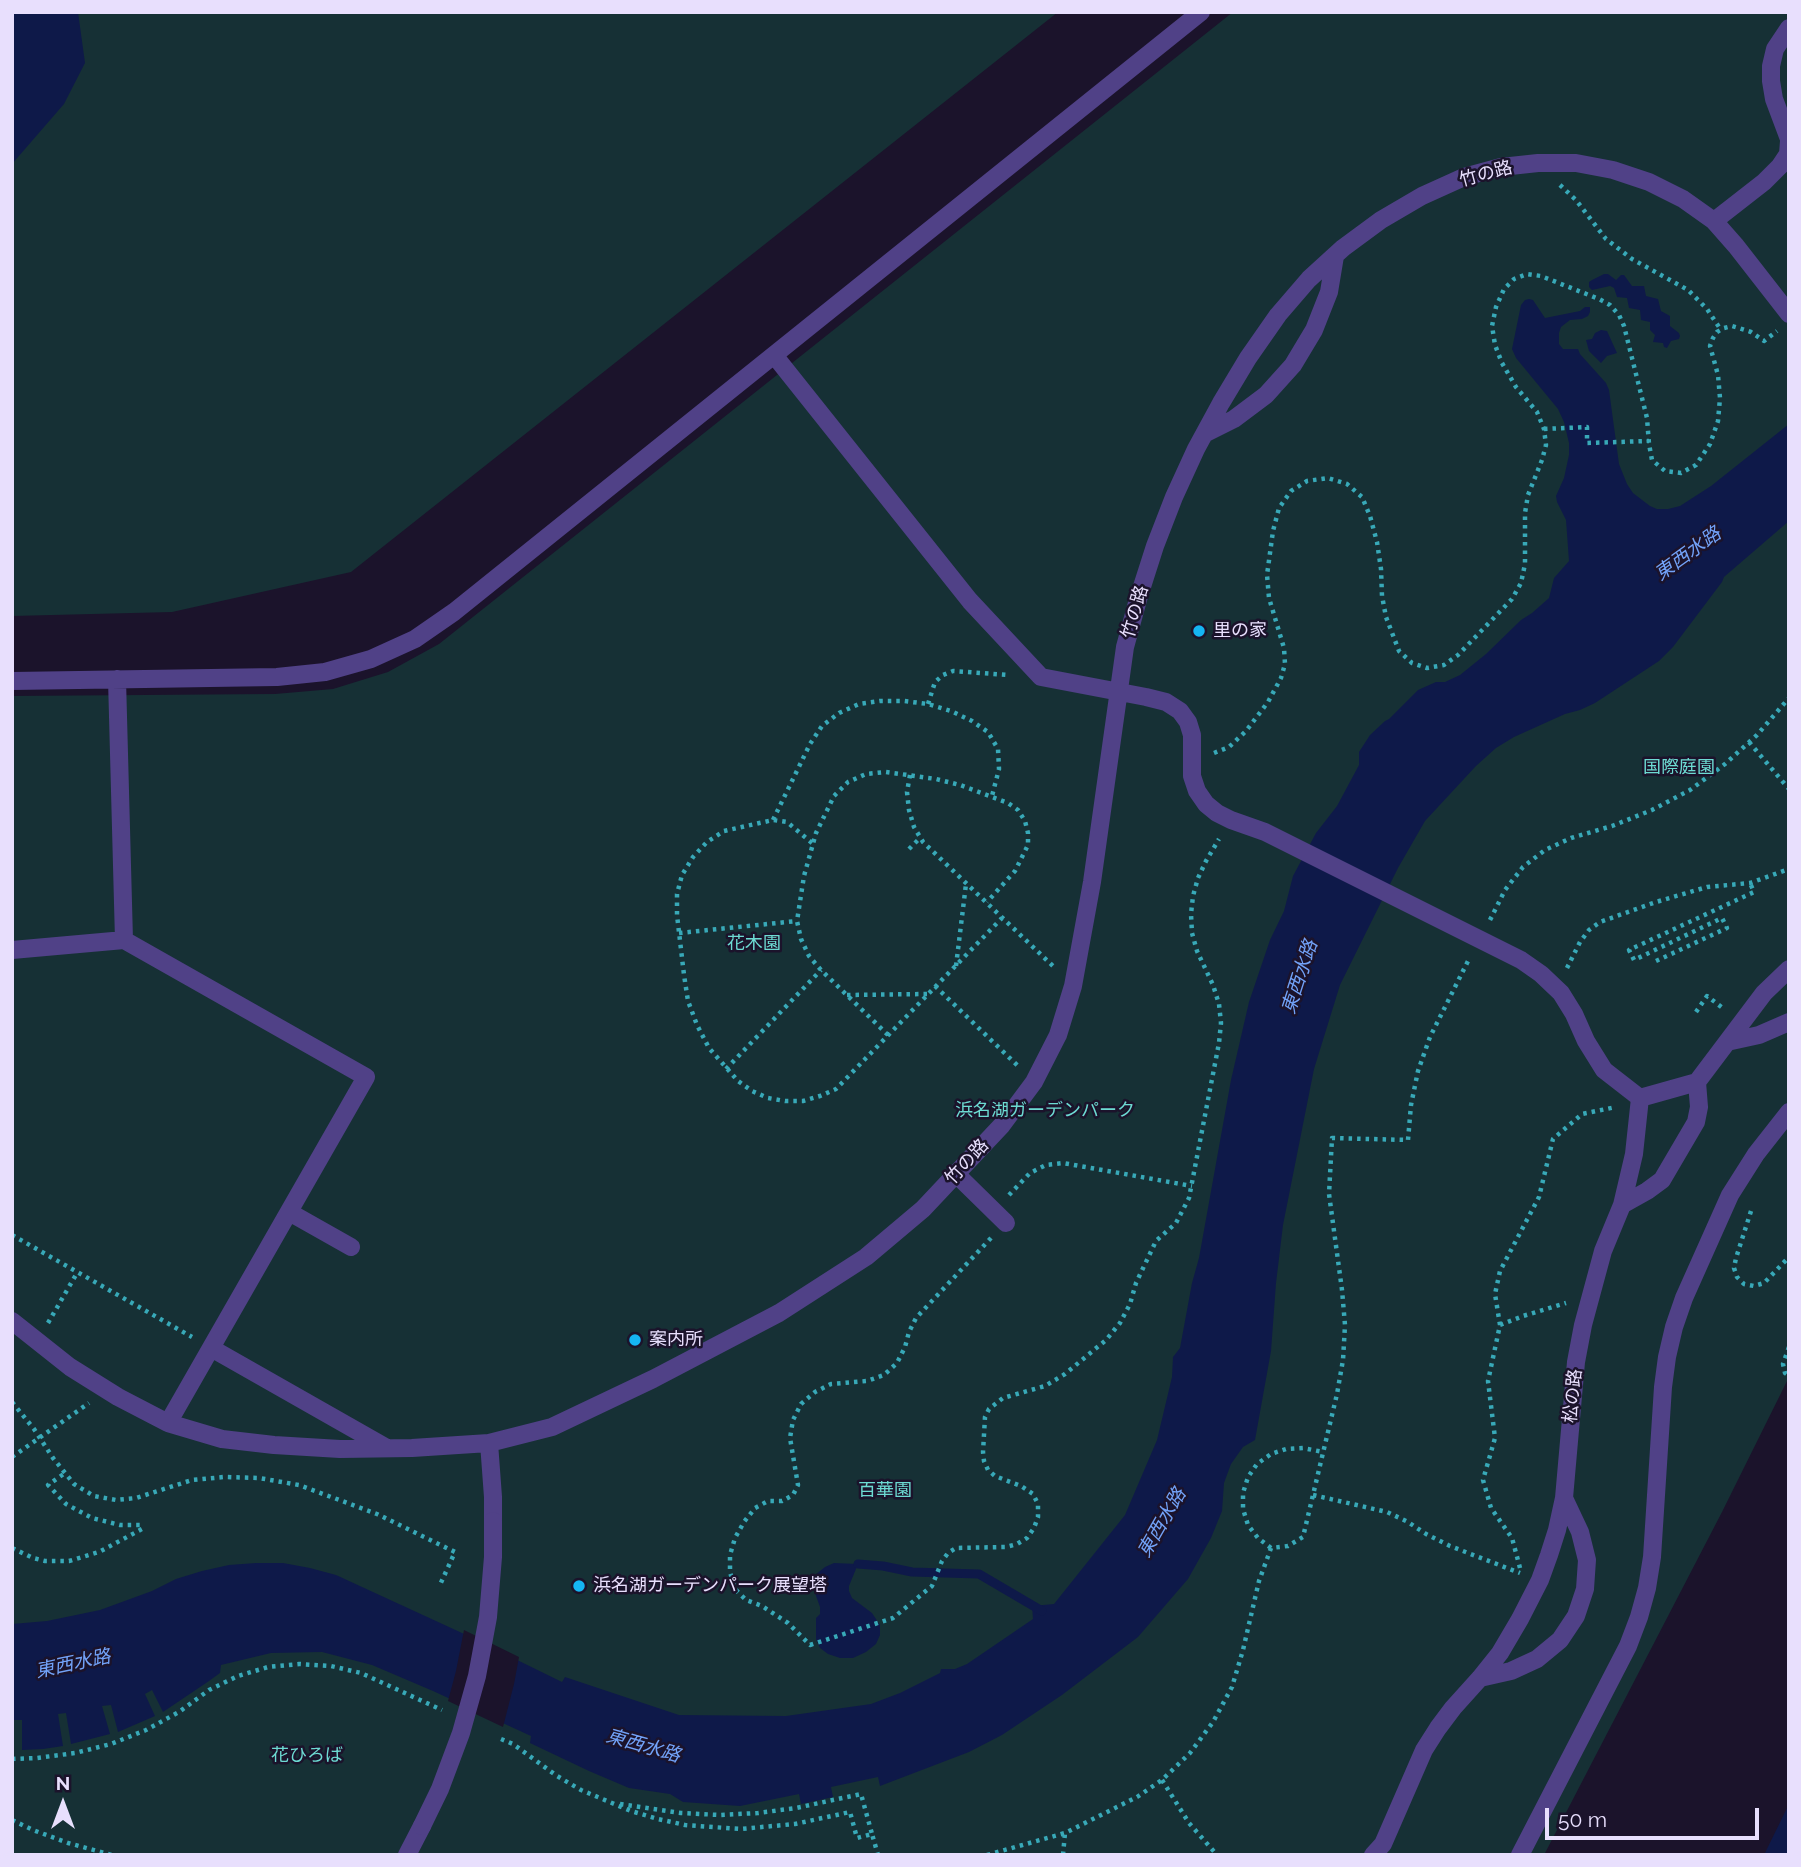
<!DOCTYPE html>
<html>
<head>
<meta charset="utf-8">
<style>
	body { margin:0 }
	#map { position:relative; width:1801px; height:1867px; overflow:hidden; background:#1b132b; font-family:Raleway,sans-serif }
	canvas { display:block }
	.frame { position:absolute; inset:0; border:14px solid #e8dffd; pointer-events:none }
	.north { position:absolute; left:28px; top:1769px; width:70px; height:70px; -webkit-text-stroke:5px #1b132b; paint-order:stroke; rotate:0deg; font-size:19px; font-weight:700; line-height:28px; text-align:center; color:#e8dffd }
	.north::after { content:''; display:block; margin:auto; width:24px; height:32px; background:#e8dffd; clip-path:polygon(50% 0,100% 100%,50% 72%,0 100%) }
	.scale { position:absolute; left:1545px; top:1808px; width:214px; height:32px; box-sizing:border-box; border:4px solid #e8dffd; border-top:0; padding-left:9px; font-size:21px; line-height:24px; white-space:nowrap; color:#e8dffd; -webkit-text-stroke:5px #1b132b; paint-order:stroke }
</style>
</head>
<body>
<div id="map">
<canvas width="1801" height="1867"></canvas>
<div class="frame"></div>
<div class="north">N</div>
<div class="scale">50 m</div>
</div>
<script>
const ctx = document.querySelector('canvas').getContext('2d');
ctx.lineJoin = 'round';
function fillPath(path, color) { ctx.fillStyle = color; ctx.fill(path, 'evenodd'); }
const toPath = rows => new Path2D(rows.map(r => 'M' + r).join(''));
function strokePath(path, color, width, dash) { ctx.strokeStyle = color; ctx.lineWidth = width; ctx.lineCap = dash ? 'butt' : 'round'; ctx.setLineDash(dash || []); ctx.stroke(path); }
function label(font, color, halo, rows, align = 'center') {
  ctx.font = font + ' Raleway,"Noto Sans JP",sans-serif'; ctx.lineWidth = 5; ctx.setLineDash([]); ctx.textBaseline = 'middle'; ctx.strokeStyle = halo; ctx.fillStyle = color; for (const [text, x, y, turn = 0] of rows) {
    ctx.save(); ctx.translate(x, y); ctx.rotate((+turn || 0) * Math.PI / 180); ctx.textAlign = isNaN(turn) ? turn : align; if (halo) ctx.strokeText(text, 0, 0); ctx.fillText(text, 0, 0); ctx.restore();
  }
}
fillPath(toPath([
	[12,12,1058,12,351,572,172,612,12,616],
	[1233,12,1789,12,1789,1377,1722,1512,1544,1855,12,1855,12,696,275,694,333,689,388,672,439,644]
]), '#163035');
fillPath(toPath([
	[12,12,78,12,85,63,64,104,12,164],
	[1604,274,1608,274,1616,280,1621,275,1624,275,1632,286,1644,286,1646,296,1658,299,1661,311,1670,316,1670,326,1679,333,1680,336,1679,339,1671,341,1667,348,1664,347,1663,343,1653,342,1655,335,1650,330,1650,322,1641,320,1640,310,1629,308,1627,298,1617,297,1614,288,1610,286,1592,290,1589,287,1589,282,1592,280],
	[1529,299,1533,300,1545,318,1580,311,1585,307,1590,307,1590,312,1588,316,1582,319,1570,320,1561,327,1559,333,1559,344,1563,349,1578,349,1580,354,1606,383,1609,390,1619,464,1627,484,1633,493,1650,506,1657,509,1668,509,1680,506,1711,486,1789,424,1789,521,1724,577,1722,582,1673,647,1659,661,1595,703,1580,710,1565,714,1514,737,1496,748,1476,766,1425,821,1398,868,1340,985,1314,1069,1283,1225,1276,1283,1271,1351,1255,1440,1243,1447,1231,1464,1224,1483,1222,1511,1211,1538,1188,1579,1138,1637,1062,1695,1002,1735,969,1752,880,1786,878,1777,831,1787,833,1797,801,1804,799,1794,740,1806,683,1802,670,1794,629,1788,589,1771,530,1743,531,1736,433,1691,372,1665,322,1652,271,1653,221,1665,220,1673,209,1681,163,1712,152,1690,145,1694,155,1716,118,1732,111,1705,102,1706,110,1734,71,1744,66,1713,58,1714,63,1746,43,1749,22,1750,22,1720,13,1720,14,1750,12,1750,12,1624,47,1621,100,1610,152,1591,176,1579,202,1571,229,1565,256,1563,283,1563,310,1568,336,1575,462,1633,562,1682,565,1677,679,1715,786,1716,871,1704,900,1693,940,1673,941,1669,955,1669,967,1664,1033,1619,1032,1606,1054,1604,1125,1515,1157,1440,1172,1377,1173,1357,1180,1348,1192,1283,1199,1258,1231,1080,1249,1002,1270,940,1284,911,1293,876,1316,833,1337,806,1359,765,1359,752,1370,735,1385,721,1389,719,1418,690,1436,682,1445,682,1460,675,1486,654,1521,620,1532,613,1549,598,1554,578,1569,561,1566,520,1557,502,1556,496,1564,478,1569,455,1569,443,1564,422,1558,409,1516,358,1512,349,1521,305,1525,300],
	[1601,330,1607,331,1617,353,1607,356,1601,363,1589,351,1586,340,1592,339,1595,333],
	[834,1563,858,1564,849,1586,849,1591,852,1598,872,1613,880,1625,880,1635,876,1644,866,1652,853,1658,840,1658,828,1654,820,1648,816,1639,816,1618,820,1614,820,1607,810,1579,825,1567],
	[1789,1804,1789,1855,1764,1855]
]), '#0e1949');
fillPath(toPath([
	[464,1630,519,1657,514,1684,503,1727,448,1701,456,1671]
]), '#1b132b');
strokePath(toPath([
	[858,1564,883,1566,912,1572,979,1574,1042,1611]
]), '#0e1949', 9);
strokePath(toPath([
	[1560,185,1576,200,1606,239,1632,259,1688,290,1707,309,1721,330],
	[1544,429,1587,427,1587,443,1649,441],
	[928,704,935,682,943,675,953,671,1008,675],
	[1749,742,1789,789],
	[1214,753,1229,747,1246,731,1268,702,1281,678,1285,664,1284,648,1269,598,1267,575,1273,531,1279,508,1291,491,1307,481,1328,478,1347,484,1362,497,1370,516,1377,542,1381,569,1382,596,1386,617,1399,651,1412,663,1427,668,1444,665,1458,655,1512,599,1521,583,1525,564,1525,513,1528,495,1542,460,1546,445,1544,429,1537,412,1516,387,1502,363,1495,345,1492,326,1496,307,1504,289,1514,279,1527,274,1541,276,1599,299,1610,305,1619,315,1624,326,1647,418,1649,444,1652,460,1665,471,1681,473,1696,465,1710,444,1718,421,1720,398,1718,375,1710,346,1713,338,1717,332,1724,328,1732,326,1739,328,1751,332,1764,341,1777,331],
	[910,775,907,792,909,810,914,827,923,842,1055,968],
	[773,820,810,744,822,726,839,713,859,704,880,701,904,701,928,704,951,711,972,721,988,732,998,749,999,769,992,796],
	[812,843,787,822,773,820,724,831,707,842,693,857,682,875,677,894,677,915,684,975,688,1001,697,1025,709,1048,738,1081,752,1091,768,1098,785,1101,803,1101,820,1096,836,1089,1002,918],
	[909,849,921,837],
	[1490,920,1505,890,1523,867,1545,850,1571,838,1612,826,1652,810,1690,790,1725,764,1757,735,1789,698],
	[679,933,797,921],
	[1656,961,1727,928,1722,918,1634,960,1629,950,1754,892,1750,883],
	[956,966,966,884],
	[1567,968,1580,942,1589,930,1600,922,1656,902,1707,887,1750,883,1789,869],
	[935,986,1018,1066],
	[847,995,928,994],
	[1696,1012,1707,996,1724,1009],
	[888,1035,821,970,809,956,801,939,797,921,804,876,816,833,834,796,848,782,866,774,886,772,936,779,960,785,1008,803,1018,810,1025,821,1028,833,1028,845,1015,871,987,902],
	[726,1069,821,970],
	[1009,1195,1030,1173,1046,1165,1063,1163,1192,1186],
	[1751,1211,1736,1258,1734,1268,1737,1277,1744,1284,1754,1286,1764,1283,1789,1257],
	[12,1235,192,1337],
	[991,1238,916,1318,909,1332,905,1347,897,1363,884,1375,867,1381,831,1384,815,1392,801,1404,793,1420,790,1438,798,1485,793,1495,782,1501,768,1501,755,1508,744,1522,735,1538,730,1555,730,1572,735,1589,746,1600,762,1606,788,1623,810,1645,893,1618,932,1586,942,1561,948,1553,956,1548,1006,1547,1017,1544,1027,1538,1034,1528,1038,1517,1038,1504,1033,1494,1021,1486,995,1476,988,1470,984,1461,983,1452,985,1417,989,1409,1003,1398,1045,1386,1065,1374,1106,1340,1120,1323,1130,1304,1136,1283,1156,1241,1176,1223,1189,1198,1219,1043,1221,1023,1219,1004,1213,985,1197,951,1192,933,1191,914,1193,896,1198,878,1206,861,1219,839],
	[48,1323,77,1273],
	[1500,1325,1523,1316,1566,1303],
	[1789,1347,1783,1364,1785,1373,1789,1376],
	[12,1402,34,1429,53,1458,74,1484,94,1496,116,1500,136,1498,192,1480,224,1477,259,1478,299,1485,377,1514,455,1552,439,1587],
	[12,1457,89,1403],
	[1313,1495,1387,1512,1408,1522,1426,1534,1450,1546,1520,1573],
	[12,1548,33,1558,45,1561,69,1561,99,1552,142,1529,140,1525,120,1525,92,1518,66,1504,48,1485,65,1473],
	[1271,1548,1258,1538,1248,1525,1243,1509,1243,1493,1248,1477,1257,1464,1271,1454,1286,1449,1303,1448,1323,1452],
	[1520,1568,1512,1538,1491,1508,1483,1480,1495,1438,1488,1381,1500,1325,1495,1294,1500,1271,1539,1197,1553,1139,1582,1114,1616,1107],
	[501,1739,513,1744,557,1776,581,1790,631,1811,658,1819,685,1825,740,1829,795,1824,850,1812,857,1838,872,1834,878,1855],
	[12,1759,37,1758,75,1753,111,1744,146,1730,179,1712,209,1690,238,1676,268,1667,299,1664,331,1666,361,1673,442,1710],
	[1162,1780,1189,1823,1217,1855],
	[620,1804,681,1813,720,1815,758,1813,796,1808,861,1794,872,1834],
	[12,1820,33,1830,68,1843,112,1855],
	[987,1855,1065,1833,1137,1797,1162,1780,1190,1753,1213,1722,1232,1687,1243,1650,1259,1581,1271,1548,1288,1546,1303,1537,1337,1394,1343,1360,1345,1325,1342,1290,1329,1194,1332,1138,1408,1140,1411,1105,1418,1071,1430,1037,1469,959],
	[1063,1855,1065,1833]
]), '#38a9b8', 4.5, [3.5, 5]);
strokePath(toPath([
	[1789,28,1775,49,1771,66,1771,81,1774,99,1789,139],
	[1714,221,1764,182,1780,166,1788,154,1789,141],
	[774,355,970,601,1041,677,1146,697,1166,702,1180,711,1188,722,1192,735,1192,776,1197,791,1206,804,1217,813,1231,820,1265,832,1521,960,1541,974,1561,993,1574,1014,1586,1041,1604,1070,1640,1098],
	[1204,434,1234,419,1266,395,1293,365,1314,330,1329,292,1335,256],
	[117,679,124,940],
	[12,681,277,677,325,672,371,659,415,639,454,612,1201,12],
	[12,950,124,940,366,1077,168,1423],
	[1727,1042,1759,1035,1789,1022],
	[1640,1098,1697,1082,1764,993,1789,969],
	[956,1174,1006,1223],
	[1622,1205,1647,1191,1662,1180,1696,1122,1699,1107,1697,1082],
	[289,1212,351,1247],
	[12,1321,70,1367,118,1397,168,1423,222,1439,274,1445,340,1449,412,1448,489,1443,552,1427,653,1379,779,1313,866,1257,923,1209,1002,1125,1034,1082,1058,1035,1073,986,1092,882,1125,647,1139,596,1155,546,1174,497,1196,449,1221,403,1248,358,1278,315,1309,279,1343,248,1381,220,1422,196,1464,177,1501,167,1538,163,1576,163,1613,170,1649,182,1683,199,1714,221,1736,246,1789,314],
	[211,1348,387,1448],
	[489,1443,493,1497,493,1521],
	[1480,1678,1511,1671,1537,1659,1560,1640,1576,1616,1585,1589,1587,1560,1580,1532,1564,1498],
	[407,1855,422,1826],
	[1373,1855,1383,1844,1424,1750,1438,1728,1453,1708,1480,1678,1500,1653,1520,1619,1540,1580,1549,1555,1557,1530,1564,1498,1576,1362,1583,1325,1603,1251,1622,1205,1634,1154,1640,1098],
	[1520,1855,1628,1646,1639,1617,1647,1588,1652,1557,1663,1387,1667,1357,1674,1327,1684,1298,1730,1195,1756,1154,1789,1112]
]), '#504187', 18);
strokePath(toPath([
	[422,1826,440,1789,461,1733,477,1676,488,1617,493,1557,493,1521]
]), '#504187', 18);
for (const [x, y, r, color] of [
	[1199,631,7,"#15b5f3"],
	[635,1340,7,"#15b5f3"],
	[579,1586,7,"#15b5f3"]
]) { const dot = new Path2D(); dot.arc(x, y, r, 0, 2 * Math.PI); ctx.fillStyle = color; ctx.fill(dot); strokePath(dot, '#1b132b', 2.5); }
label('18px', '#e8dffd', '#1b132b', [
	["竹の路",1486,174,-15],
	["竹の路",1135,612,-74],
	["竹の路",967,1162,-47],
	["松の路",1573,1396,-84]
]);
label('18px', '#e8dffd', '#1b132b', [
	["里の家",1213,631],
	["案内所",649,1340],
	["浜名湖ガーデンパーク展望塔",593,1586]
], 'left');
label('18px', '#6ddbd3', '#1b132b', [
	["国際庭園",1679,768],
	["花木園",754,944],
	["浜名湖ガーデンパーク",1045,1111],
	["百華園",885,1491],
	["花ひろば",307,1756]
]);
label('italic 19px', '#72a2f8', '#1b132b', [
	["東西水路",1688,554,-36],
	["東西水路",1300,977,-72],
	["東西水路",1162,1523,-60],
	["東西水路",73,1664,-12],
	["東西水路",643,1746,16]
]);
</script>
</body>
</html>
